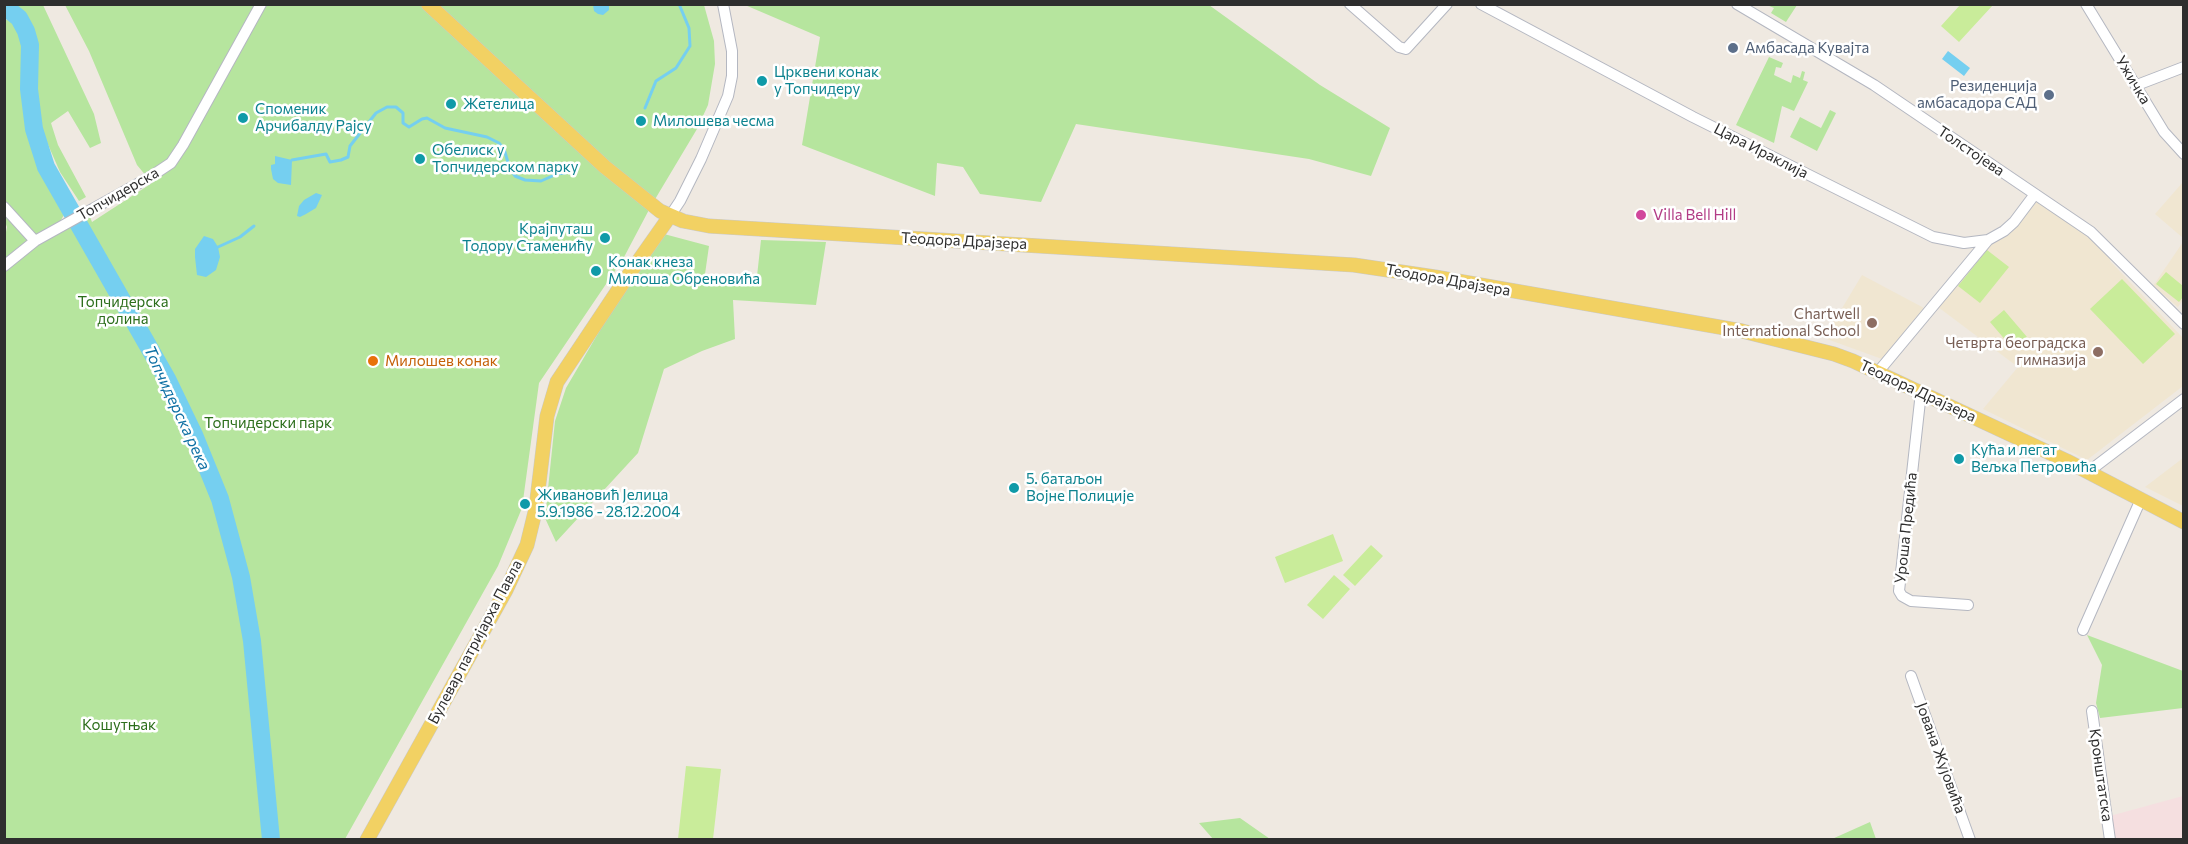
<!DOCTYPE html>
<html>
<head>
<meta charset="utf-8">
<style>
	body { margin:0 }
	#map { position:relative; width:2188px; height:844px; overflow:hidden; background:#efe9e1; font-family:Commissioner,sans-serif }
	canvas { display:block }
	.frame { position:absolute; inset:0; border:6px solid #2e2e2e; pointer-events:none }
</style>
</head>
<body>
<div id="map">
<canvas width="2188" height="844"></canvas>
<div class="frame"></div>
</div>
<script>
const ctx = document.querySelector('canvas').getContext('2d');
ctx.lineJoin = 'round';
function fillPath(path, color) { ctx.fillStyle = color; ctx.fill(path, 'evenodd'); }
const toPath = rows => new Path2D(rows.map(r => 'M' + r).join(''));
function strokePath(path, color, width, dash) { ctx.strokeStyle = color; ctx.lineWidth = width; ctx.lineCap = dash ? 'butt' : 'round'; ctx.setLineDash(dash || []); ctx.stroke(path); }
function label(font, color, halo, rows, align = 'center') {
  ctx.font = font + ' Commissioner,sans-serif'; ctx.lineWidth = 5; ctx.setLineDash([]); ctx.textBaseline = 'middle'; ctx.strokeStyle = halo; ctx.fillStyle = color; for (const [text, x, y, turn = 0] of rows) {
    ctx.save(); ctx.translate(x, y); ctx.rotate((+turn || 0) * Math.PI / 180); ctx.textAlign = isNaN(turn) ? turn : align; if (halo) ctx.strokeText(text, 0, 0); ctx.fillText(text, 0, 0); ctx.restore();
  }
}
fillPath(toPath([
	[2183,182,2183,238,2155,214],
	[2038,200,2106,248,2113,256,2110,261,2183,338,2183,386,2087,460,1983,409,2018,367,1938,307,1988,243,2025,216],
	[2183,242,2183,300,2178,307,2153,286],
	[1862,275,1924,308,1882,359,1824,338],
	[2183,458,2183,506,2145,487]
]), '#f0e6d1');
fillPath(toPath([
	[2183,796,2183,839,2116,839,2110,816]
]), '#f5dfe0');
fillPath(toPath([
	[9,5,43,5,94,114,101,143,90,148,68,111,51,123,58,145,86,197,79,201,60,172,39,124,34,86,35,47,30,27,17,8],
	[65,5,704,5,714,41,715,64,708,105,697,129,651,206,623,259,539,383,522,508,498,566,345,839,5,839,4,242,7,227,4,219,4,19,18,23,25,45,26,112,42,167,65,213,56,229,88,212,92,222,152,183,137,165,89,51],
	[745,5,1209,5,1320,85,1390,128,1371,176,1309,159,1076,124,1041,202,980,194,963,167,937,163,935,196,802,145,820,37],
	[1767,5,1797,5,1786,22,1771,13,1774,8],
	[1769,57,1783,63,1781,68,1776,67,1774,75,1791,83,1793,75,1800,78,1802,71,1805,72,1803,80,1808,82,1794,111,1782,106,1774,143,1736,125],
	[1830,110,1836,113,1817,151,1790,137,1800,117,1821,128],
	[664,234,709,246,704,281,756,285,761,240,826,242,816,305,733,300,735,339,702,351,664,369,638,453,556,542,545,518,555,421,566,388,640,262],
	[2087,635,2183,671,2183,708,2100,718,2096,703,2102,665],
	[1240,818,1270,839,1213,839,1199,823],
	[1870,822,1876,839,1832,839]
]), '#b6e59e');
fillPath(toPath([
	[1960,5,1993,5,1959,42,1941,26],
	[1987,250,2009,267,1980,303,1958,286],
	[2166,272,2183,286,2183,297,2179,302,2156,284],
	[2122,279,2175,334,2143,364,2090,309],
	[2004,310,2027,337,2013,349,1990,322],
	[1333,534,1343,561,1285,583,1275,557],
	[1371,545,1383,556,1355,586,1343,575],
	[1334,575,1350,589,1323,619,1307,605],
	[686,766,721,769,713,839,678,839]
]), '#c9ec9a');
fillPath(toPath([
	[593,5,609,5,609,10,603,15,598,14,594,11],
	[1948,51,1970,68,1964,76,1942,59],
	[275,156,292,160,291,185,278,183,273,179,271,169,271,165,275,164],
	[316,193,322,195,316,208,306,214,300,217,297,216,299,206,304,200],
	[204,236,213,239,218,247,220,257,216,270,206,277,197,275,195,257,195,249]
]), '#75cff0');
strokePath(toPath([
	[645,108,656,81,676,68,690,46,689,28,679,4],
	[292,160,326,154,330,162,341,160,348,157,350,146,376,113,387,107,396,107,403,113,403,123,409,127,422,119,427,118,445,128,487,137,499,143,504,149,510,169,515,176,525,180,541,181,557,174,571,172],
	[218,247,240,237,254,226]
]), '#75cff0', 3);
strokePath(toPath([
	[4,6,19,18,26,31,30,45,29,89,34,129,46,167,167,379,194,435,220,499,241,577,252,641,271,840]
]), '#75cff0', 18);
const minor = toPath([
	[1350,4,1399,47,1406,49,1447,4],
	[1481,4,1693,117,1933,237,1964,243,1988,240,2004,231,2014,222,2035,194],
	[1737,4,1874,85,2091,232,2184,324],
	[2086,4,2164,132,2184,154],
	[2137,85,2184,67],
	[4,207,35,241],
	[670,216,680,201,701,159,728,96,732,76,732,51,723,4],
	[4,266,35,241,150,177,171,163,183,145,261,4],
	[1878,372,1988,240],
	[1921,392,1899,591,1902,596,1911,601,1968,605],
	[2088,472,2184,399],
	[2083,630,2141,499],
	[1911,676,1970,840],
	[2092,711,2110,840]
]);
const major = toPath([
	[428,4,605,167,660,211,683,221,709,226,1354,265,1435,277,1742,331,1834,354,1853,361,2067,461,2184,522],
	[367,840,506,590,527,545,536,508,547,416,557,382,625,280,670,216]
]);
strokePath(minor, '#b4b7c1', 12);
strokePath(major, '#c9c9c9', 15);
strokePath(minor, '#fff', 10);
strokePath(major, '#f2d163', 14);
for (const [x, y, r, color] of [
	[1733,48,6,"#5c6f8a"],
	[762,81,6,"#0f9aa8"],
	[2049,95,6,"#5c6f8a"],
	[451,104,6,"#0f9aa8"],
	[243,118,6,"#0f9aa8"],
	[641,121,6,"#0f9aa8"],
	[420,159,6,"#0f9aa8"],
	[1641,215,6,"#d1479c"],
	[605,238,6,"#0f9aa8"],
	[596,271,6,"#0f9aa8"],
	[1872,323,6,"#8d6e63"],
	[2098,352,6,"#8d6e63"],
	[373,361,6,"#e8710a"],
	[1959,459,6,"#0f9aa8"],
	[1014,488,6,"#0f9aa8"],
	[525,504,6,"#0f9aa8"]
]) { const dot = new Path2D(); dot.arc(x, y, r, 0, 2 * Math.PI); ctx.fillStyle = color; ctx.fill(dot); strokePath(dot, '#fff', 2); }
label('15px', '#4e5e75', '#fff', [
	["Амбасада Кувајта",1745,48],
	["Резиденција",2037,86,"right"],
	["амбасадора САД",2037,103,"right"]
], 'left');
label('15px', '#0d838f', '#fff', [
	["Црквени конак",774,72],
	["у Топчидеру",774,89],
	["Жетелица",463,104],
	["Споменик",255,109],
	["Арчибалду Рајсу",255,126],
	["Милошева чесма",653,121],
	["Обелиск у",432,150],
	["Топчидерском парку",432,167],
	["Крајпуташ",593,229,"right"],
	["Тодору Стаменићу",593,246,"right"],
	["Конак кнеза",608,262],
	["Милоша Обреновића",608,279],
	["Кућа и легат",1971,450],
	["Вељка Петровића",1971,467],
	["5. батаљон",1026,479],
	["Војне Полиције",1026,496],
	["Живановић Јелица",537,495],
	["5.9.1986 - 28.12.2004",537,512]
], 'left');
label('15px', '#2e2e2e', '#fff', [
	["Ужичка",2133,80,59],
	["Цара Ираклија",1761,151,27],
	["Толстојева",1971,151,34],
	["Топчидерска",118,194,-30],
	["Теодора Драјзера",964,241,3],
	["Теодора Драјзера",1448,280,10],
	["Теодора Драјзера",1918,391,25],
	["Уроша Предића",1906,528,-84],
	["Булевар патријарха Павла",475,642,-62],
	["Јована Жујовића",1941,758,70],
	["Кронштатска",2101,775,82]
]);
label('15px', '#b23c85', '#fff', [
	["Villa Bell Hill",1653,215]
], 'left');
label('15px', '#2c6e1b', '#fff', [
	["Топчидерска",123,302],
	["долина",123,319],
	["Топчидерски парк",268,423],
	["Кошутњак",119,725]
]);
label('15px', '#785e54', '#fff', [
	["Chartwell",1860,314],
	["International School",1860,331],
	["Четврта београдска",2086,343],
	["гимназија",2086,360]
], 'right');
label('15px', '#c56008', '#fff', [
	["Милошев конак",385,361]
], 'left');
label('italic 16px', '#0d6fa3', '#fff', [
	["Топчидерска река",177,408,65]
]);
</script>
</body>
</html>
